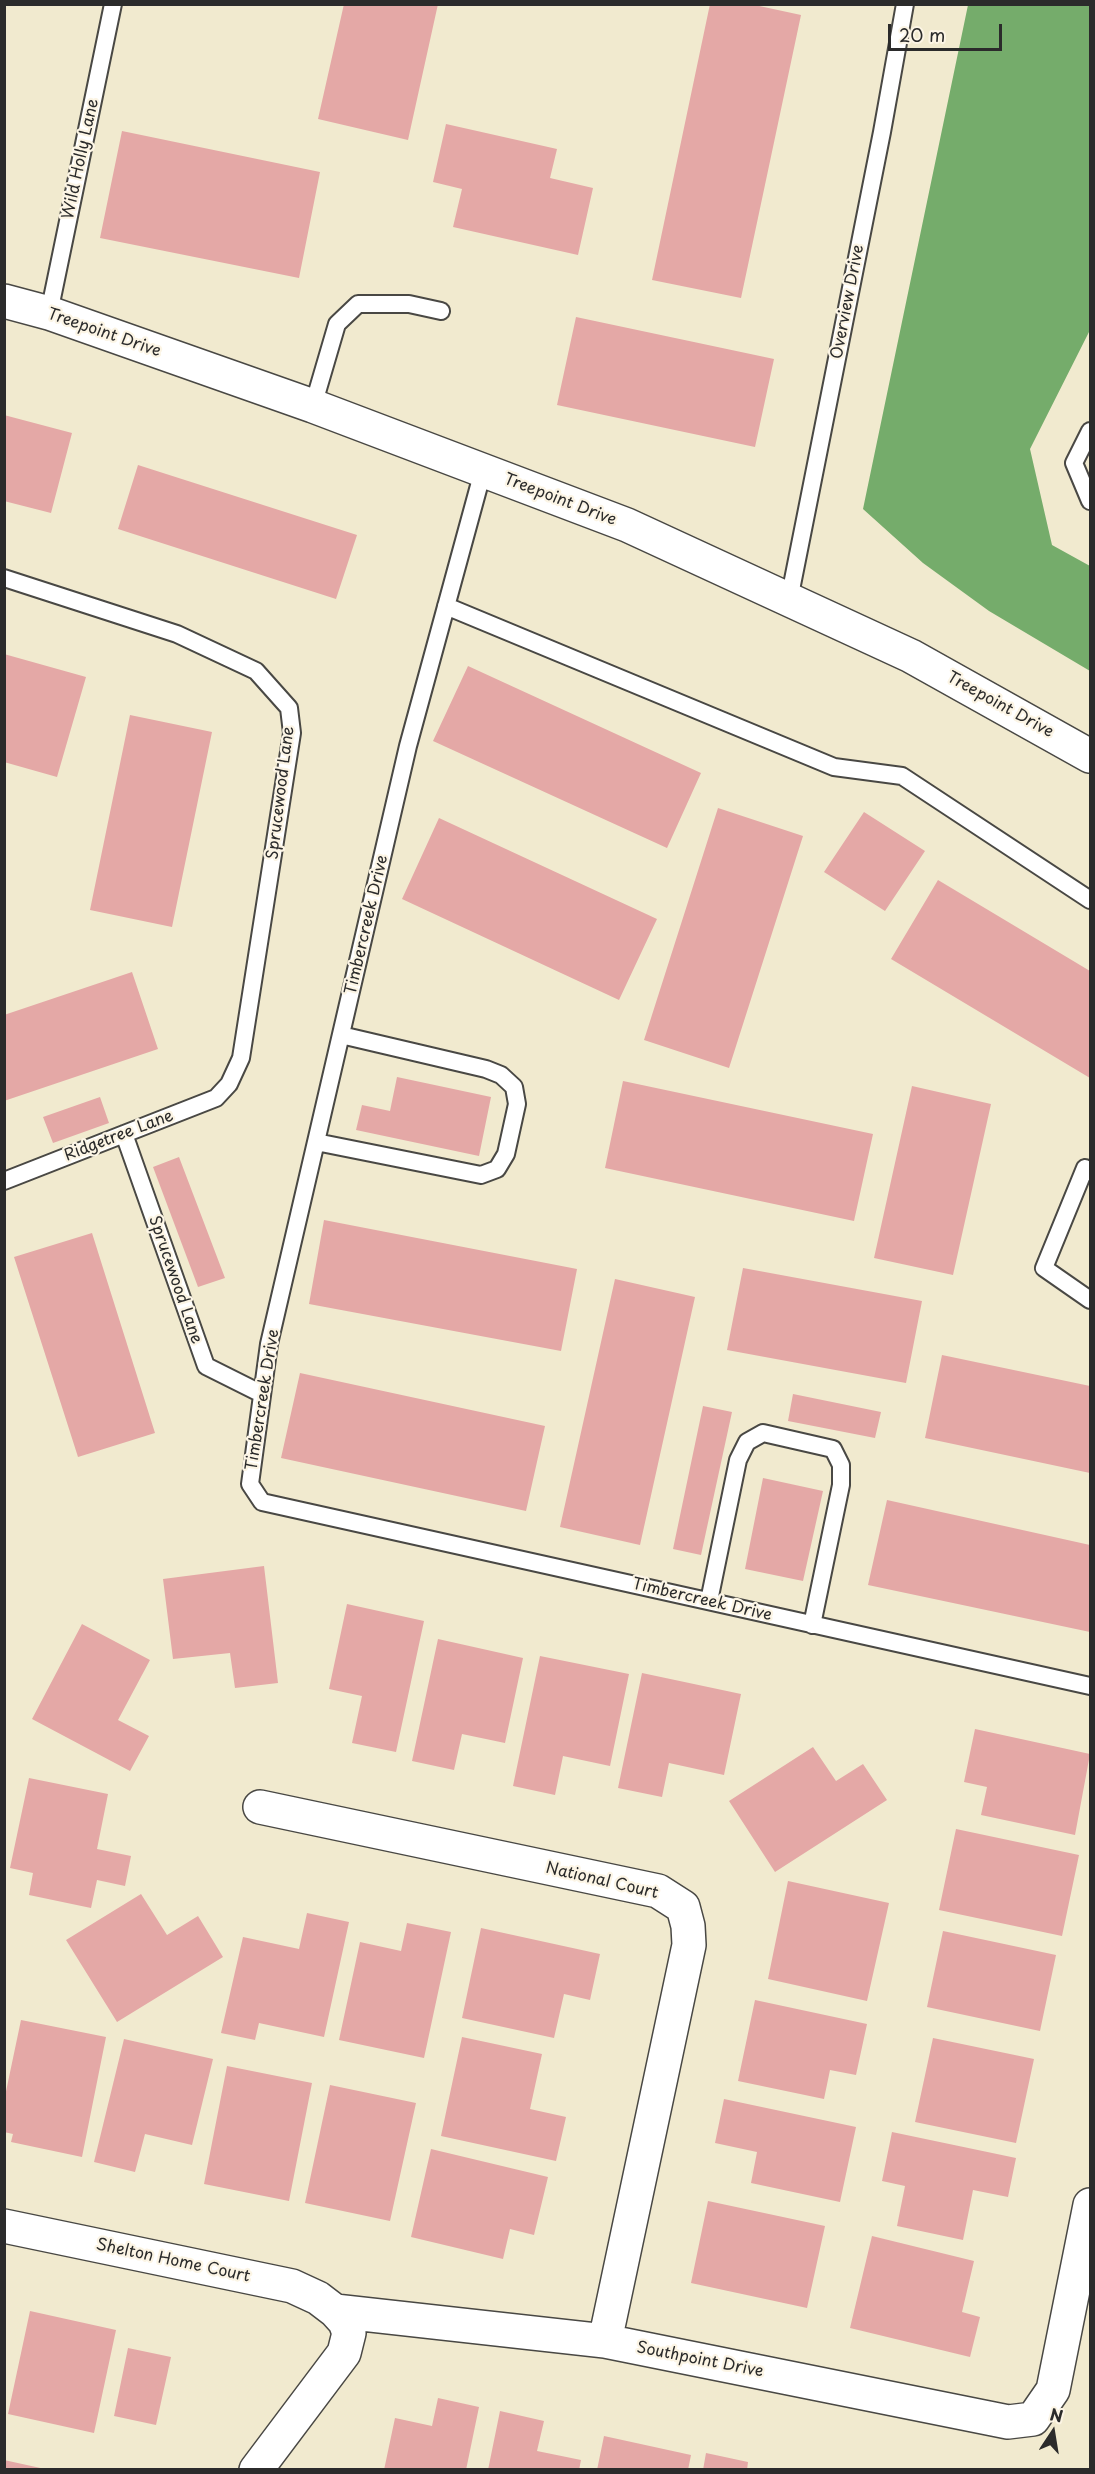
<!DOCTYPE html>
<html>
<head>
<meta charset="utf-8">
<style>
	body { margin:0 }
	#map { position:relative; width:1095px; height:2474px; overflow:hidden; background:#f1eacf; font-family:"Playpen Sans",sans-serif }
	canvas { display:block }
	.frame { position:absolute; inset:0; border:6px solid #2b2b2b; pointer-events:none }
	.north { position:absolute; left:1023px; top:2402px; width:60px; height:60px; -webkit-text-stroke:4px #fcf5e5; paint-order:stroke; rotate:12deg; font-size:16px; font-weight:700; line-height:24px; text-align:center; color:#2b2b2b }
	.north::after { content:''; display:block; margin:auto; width:21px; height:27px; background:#2b2b2b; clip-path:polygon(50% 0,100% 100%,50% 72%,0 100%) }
	.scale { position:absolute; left:888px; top:24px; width:114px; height:27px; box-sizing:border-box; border:3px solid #2b2b2b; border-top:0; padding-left:8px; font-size:18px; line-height:21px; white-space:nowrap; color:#2b2b2b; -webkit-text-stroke:4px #fcf5e5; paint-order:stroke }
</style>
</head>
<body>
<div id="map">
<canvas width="1095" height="2474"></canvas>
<div class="frame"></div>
<div class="north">N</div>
<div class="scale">20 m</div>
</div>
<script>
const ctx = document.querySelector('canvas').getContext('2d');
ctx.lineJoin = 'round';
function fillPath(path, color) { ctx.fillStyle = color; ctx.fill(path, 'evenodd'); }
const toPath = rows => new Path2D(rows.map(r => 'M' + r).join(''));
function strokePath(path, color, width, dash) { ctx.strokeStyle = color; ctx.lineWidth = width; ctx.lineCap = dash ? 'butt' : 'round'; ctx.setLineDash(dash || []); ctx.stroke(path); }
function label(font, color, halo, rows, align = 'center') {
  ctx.font = font + ' "Playpen Sans",sans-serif'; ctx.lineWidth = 4.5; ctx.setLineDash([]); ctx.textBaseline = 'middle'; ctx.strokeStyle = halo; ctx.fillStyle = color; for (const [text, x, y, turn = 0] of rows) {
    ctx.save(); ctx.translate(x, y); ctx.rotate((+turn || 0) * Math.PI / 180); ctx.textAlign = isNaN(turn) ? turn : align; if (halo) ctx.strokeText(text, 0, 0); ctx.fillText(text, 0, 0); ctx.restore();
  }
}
fillPath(toPath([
	[968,5,1090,5,1090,330,1030,449,1052,545,1090,566,1090,671,989,611,923,563,863,509]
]), '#75ac6b');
fillPath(toPath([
	[344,4,438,4,408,140,318,119],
	[710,4,750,4,801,15,741,298,652,280],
	[446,124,557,149,550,178,593,188,578,255,453,227,462,189,433,182],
	[122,131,320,172,299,278,100,238],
	[576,317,774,359,755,447,557,405],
	[4,415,72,433,51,513,4,501],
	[138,465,357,535,336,599,118,529],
	[4,654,86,677,57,777,4,762],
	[468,666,701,773,667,848,433,741],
	[130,715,212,732,172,927,90,910],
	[718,808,803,836,729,1068,644,1040],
	[864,812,925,851,885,911,824,872],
	[439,818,657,919,619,1000,402,899],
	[938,880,1090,971,1090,1078,891,959],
	[132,972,158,1049,4,1101,4,1015],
	[397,1077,491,1097,479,1156,356,1130,362,1105,390,1111],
	[623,1081,873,1134,854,1221,605,1168],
	[912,1086,991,1104,953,1275,874,1258],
	[100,1097,109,1123,53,1143,43,1117],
	[179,1157,225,1278,198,1287,153,1167],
	[324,1220,577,1269,561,1351,309,1304],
	[92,1233,155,1433,78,1457,14,1257],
	[743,1268,922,1301,906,1383,727,1350],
	[615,1279,695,1297,640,1545,560,1527],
	[942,1355,1090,1386,1090,1473,925,1438],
	[300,1373,545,1426,526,1511,281,1458],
	[793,1394,881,1412,875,1438,788,1421],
	[703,1406,732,1412,701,1555,673,1549],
	[763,1478,823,1491,803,1581,745,1569],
	[887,1500,1090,1545,1090,1632,868,1585],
	[264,1566,278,1683,235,1688,230,1653,173,1659,163,1579],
	[347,1604,424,1621,396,1752,352,1743,362,1696,329,1689],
	[82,1624,150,1660,118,1720,149,1736,130,1771,32,1719],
	[438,1639,523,1658,505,1743,462,1734,454,1770,412,1761],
	[540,1656,629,1674,610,1766,563,1756,555,1795,513,1786],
	[642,1673,741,1694,724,1775,669,1763,662,1797,618,1788],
	[975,1729,1090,1754,1075,1835,981,1815,987,1787,964,1782],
	[813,1747,836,1781,863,1764,887,1800,775,1872,729,1801],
	[29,1778,108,1794,97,1849,131,1856,125,1886,97,1880,91,1908,29,1895,33,1873,10,1868],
	[956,1829,1079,1855,1062,1936,939,1910],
	[788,1881,889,1903,867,2001,768,1979],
	[141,1894,167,1935,198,1916,223,1957,117,2022,66,1940],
	[307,1913,349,1922,324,2037,259,2023,255,2040,221,2033,243,1937,299,1949],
	[407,1923,451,1932,424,2058,339,2040,360,1942,401,1951],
	[481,1928,600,1954,590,2000,564,1994,554,2038,462,2018],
	[943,1931,1056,1955,1040,2031,927,2007],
	[755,2000,867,2024,856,2075,830,2070,824,2099,738,2081],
	[21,2020,106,2037,82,2157,11,2142,13,2134,4,2132,4,2101],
	[462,2037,542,2054,530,2109,566,2117,556,2161,441,2136],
	[933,2038,1034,2059,1016,2143,915,2122],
	[124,2039,213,2059,192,2145,145,2134,135,2172,94,2162],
	[227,2066,312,2083,289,2201,204,2184],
	[330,2085,416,2103,390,2221,305,2203],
	[724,2099,856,2127,840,2202,751,2183,757,2152,715,2143],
	[892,2132,1016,2158,1008,2197,973,2190,963,2240,897,2226,905,2186,882,2181],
	[431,2149,548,2177,534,2235,510,2229,503,2259,411,2237],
	[708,2201,825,2226,807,2308,691,2283],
	[872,2236,974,2261,962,2312,980,2317,970,2357,850,2328],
	[30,2311,116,2330,94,2433,8,2414],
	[128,2348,171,2357,156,2425,114,2416],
	[438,2398,479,2407,466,2470,384,2470,395,2418,432,2426],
	[500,2411,544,2421,537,2451,581,2460,579,2470,488,2470],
	[604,2436,691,2455,688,2470,597,2470],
	[706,2453,748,2462,747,2470,703,2470],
	[4,2460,45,2469,45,2470,4,2470]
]), '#e4a8a6');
const service = toPath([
	[49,313,113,4],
	[313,406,337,324,358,304,409,304,441,311],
	[1090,431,1074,463,1090,501],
	[483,471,408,746,269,1344,250,1484,262,1502,1090,1686],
	[4,578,177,634,256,671,289,708,292,733,241,1058,229,1084,216,1098,4,1181],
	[789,600,882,132,905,4],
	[446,606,834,767,902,776,1090,900],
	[124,1134,206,1366,262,1394],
	[316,1142,481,1175,497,1169,506,1154,517,1104,514,1087,501,1075,486,1069,341,1035],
	[1090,1172,1085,1168,1044,1268,1090,1300],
	[709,1601,738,1460,747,1442,763,1433,833,1449,841,1465,841,1485,812,1625]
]);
const minor = toPath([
	[260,1807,658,1891,683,1907,688,1926,689,1945,605,2341],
	[4,2226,292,2286,318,2298,335,2311,345,2322,349,2333,344,2353,256,2470],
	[335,2311,605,2341,1008,2422,1033,2419,1053,2390,1090,2205]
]);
const tertiary = toPath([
	[4,301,49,313,313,406,627,525,911,656,1090,756]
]);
strokePath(service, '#494844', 20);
strokePath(minor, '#494844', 36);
strokePath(tertiary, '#494844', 36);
strokePath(service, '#fff', 16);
strokePath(minor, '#fff', 33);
strokePath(tertiary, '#fff', 33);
label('16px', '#2b2b2b', '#fcf5e5', [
	["Wild Holly Lane",81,159,-78],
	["Overview Drive",848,302,-79],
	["Treepoint Drive",104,333,19],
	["Treepoint Drive",560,500,21],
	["Treepoint Drive",1000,705,29],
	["Sprucewood Lane",281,793,-83],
	["Timbercreek Drive",367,925,-77],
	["Ridgetree Lane",119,1136,-21],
	["Sprucewood Lane",175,1280,71],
	["Timbercreek Drive",263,1400,-81],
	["Timbercreek Drive",702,1600,13],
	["National Court",602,1881,13],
	["Shelton Home Court",173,2261,12],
	["Southpoint Drive",700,2360,11]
]);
</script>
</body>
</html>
